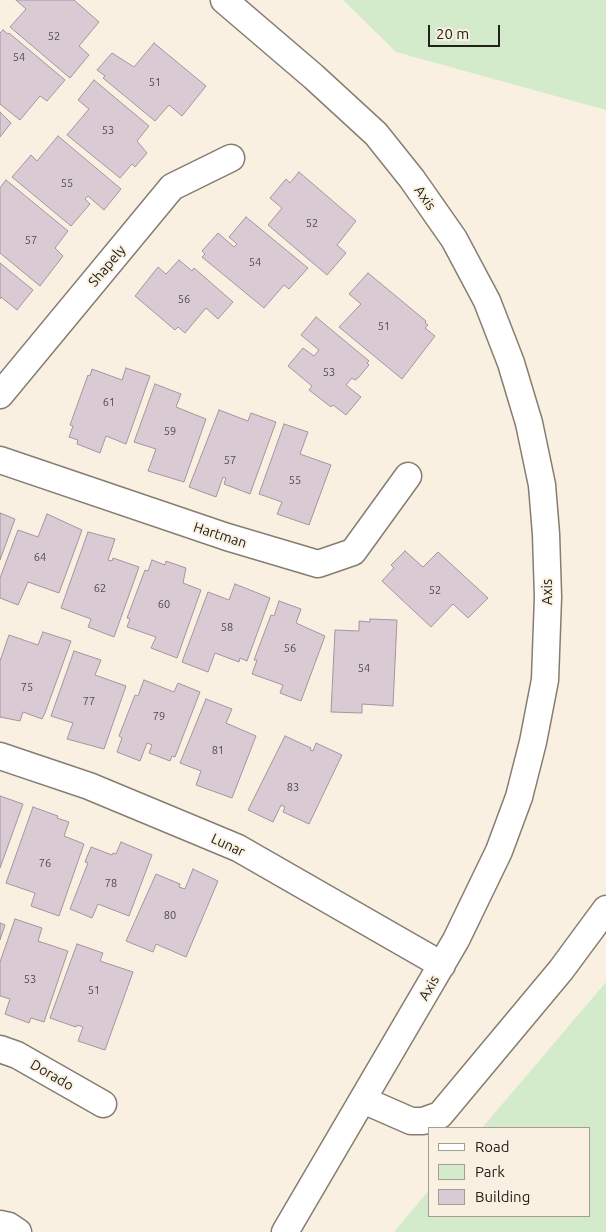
<!DOCTYPE html>
<html>
<head>
<meta charset="utf-8">
<style>
	body { margin:0 }
	#map { position:relative; width:606px; height:1232px; overflow:hidden; background:#f9f0e1; font-family:Ubuntu,sans-serif }
	canvas { display:block }
	.legend { position:absolute; left:428px; top:1127px; width:162px; height:90px; box-sizing:border-box; background:#f9f0e1; border:1px solid #a49d92; margin:0; padding:6px 9px; list-style:none; font-size:15px; color:#24211b }
	.legend li { display:flex; align-items:center; gap:10px; height:25px }
	.legend b { width:25px; border:1px solid #a49d92 }
	.scale { position:absolute; left:428px; top:25px; width:72px; height:22px; box-sizing:border-box; border:2px solid #24211b; border-top:0; padding-left:6px; font-size:15px; line-height:18px; white-space:nowrap; color:#24211b; -webkit-text-stroke:4px #f9f0e1; paint-order:stroke }
</style>
</head>
<body>
<div id="map">
<canvas width="606" height="1232"></canvas>
<ul class="legend">
<li><b style="height:6px;background:#fff"></b>Road</li>
<li><b style="height:14px;background:#d4ebcb"></b>Park</li>
<li><b style="height:14px;background:#d9cad4"></b>Building</li>
</ul>
<div class="scale">20 m</div>
</div>
<script>
const ctx = document.querySelector('canvas').getContext('2d');
ctx.lineJoin = 'round';
function fillPath(path, color) { ctx.fillStyle = color; ctx.fill(path, 'evenodd'); }
const toPath = rows => new Path2D(rows.map(r => 'M' + r).join(''));
function strokePath(path, color, width, dash) { ctx.strokeStyle = color; ctx.lineWidth = width; ctx.lineCap = dash ? 'butt' : 'round'; ctx.setLineDash(dash || []); ctx.stroke(path); }
function label(font, color, halo, rows, align = 'center') {
  ctx.font = font + ' Ubuntu,sans-serif'; ctx.lineWidth = 4; ctx.setLineDash([]); ctx.textBaseline = 'middle'; ctx.strokeStyle = halo; ctx.fillStyle = color; for (const [text, x, y, turn = 0] of rows) {
    ctx.save(); ctx.translate(x, y); ctx.rotate((+turn || 0) * Math.PI / 180); ctx.textAlign = isNaN(turn) ? turn : align; if (halo) ctx.strokeText(text, 0, 0); ctx.fillText(text, 0, 0); ctx.restore();
  }
}
fillPath(toPath([
	[343,0,606,0,606,110,396,52],
	[606,982,606,1232,394,1232,430,1189,430,1216,590,1216,590,1128,482,1128]
]), '#d4ebcb');
const building = toPath([
	[16,0,74,0,99,22,79,46,89,55,70,78,10,27,26,9,16,0],
	[3,30,8,34,9,33,65,80,47,101,40,96,20,120,0,104,0,33,3,30],
	[154,43,206,86,182,116,169,105,155,121,103,78,105,76,97,70,112,53,134,67,154,43],
	[94,80,149,126,137,141,147,153,135,167,132,164,120,178,67,135,89,109,78,100,94,80],
	[0,112,11,123,0,137,0,112],
	[58,136,121,189,104,210,88,196,85,199,90,204,71,226,12,177,31,155,37,161,58,136],
	[299,172,356,221,337,245,346,253,327,275,268,225,282,208,270,198,286,179,290,183,299,172],
	[6,180,68,231,55,248,63,256,40,286,0,253,0,188,6,180],
	[246,217,308,268,289,289,284,285,264,308,202,257,205,254,202,251,218,233,234,247,237,244,229,237,246,217],
	[179,260,192,271,194,268,233,302,218,319,206,308,185,333,178,327,175,330,135,296,158,267,166,274,179,260],
	[0,263,33,290,17,310,1,297,0,299,0,263],
	[368,273,426,321,425,323,428,325,425,328,435,336,402,379,339,327,361,304,349,294,368,273],
	[316,317,369,361,367,363,369,365,358,378,355,380,352,378,346,385,361,397,346,415,333,405,331,407,309,390,312,386,288,366,303,348,314,356,319,350,301,335,316,317],
	[126,368,150,376,126,444,106,436,100,453,77,444,78,440,69,437,73,426,70,425,88,375,90,376,92,369,122,380,126,368],
	[155,384,181,394,176,407,206,419,184,482,148,471,156,449,134,442,155,384],
	[219,410,248,421,251,413,276,422,250,494,224,484,226,478,223,477,216,497,189,487,219,410],
	[284,424,308,432,300,454,331,465,309,525,277,514,282,502,259,494,284,424],
	[0,513,15,519,0,560,0,513],
	[47,514,82,530,59,593,28,582,18,605,0,598,0,578,18,530,38,537,47,514],
	[88,532,115,539,108,560,112,561,113,558,139,567,114,637,88,627,91,619,61,608,88,532],
	[405,551,423,567,438,552,488,598,468,618,453,604,431,627,382,581,394,568,391,565,405,551],
	[152,560,165,565,166,561,186,568,183,583,201,590,177,658,151,648,156,637,127,627,130,619,127,618,145,570,148,571,152,560],
	[235,584,270,598,247,661,240,658,239,662,215,653,208,672,182,662,208,592,229,600,235,584],
	[279,601,301,609,296,623,325,636,301,701,280,693,283,685,252,674,257,660,254,660,271,615,274,616,279,601],
	[370,619,397,620,393,706,362,704,362,713,331,712,335,630,359,631,359,621,370,622,370,619],
	[43,632,71,641,45,713,42,719,23,712,20,721,0,717,0,661,9,635,38,645,43,632],
	[74,651,101,660,95,675,126,686,104,749,67,739,73,723,51,716,74,651],
	[144,680,174,692,178,683,200,692,175,757,172,756,170,761,149,753,152,745,147,743,140,761,117,752,122,738,119,736,135,695,138,696,144,680],
	[206,699,232,709,226,723,256,736,232,798,196,785,201,771,180,763,206,699],
	[285,736,311,748,310,750,313,751,316,743,342,755,309,824,283,812,285,807,281,805,273,822,248,810,285,736],
	[0,796,23,804,0,868,0,796],
	[33,807,58,816,57,818,69,822,64,836,84,844,59,916,31,906,35,893,6,883,33,807],
	[121,842,152,855,129,916,98,904,92,918,70,909,88,863,85,862,91,847,112,855,113,853,116,854,121,842],
	[193,869,218,881,186,957,156,944,153,952,126,941,156,874,180,884,179,887,185,889,193,869],
	[15,919,42,928,38,941,68,951,44,1022,31,1018,29,1023,5,1014,10,999,0,996,0,962,15,919],
	[0,923,5,925,0,940,0,923],
	[77,944,103,953,100,961,133,972,105,1050,78,1041,83,1027,77,1025,76,1027,50,1018,77,944]
]);
fillPath(building, '#d9cad4');
strokePath(building, '#a4959f', 1);
const minor = toPath([
	[224,0,314,77,376,134,412,179,454,239,487,301,511,363,529,423,542,485,546,534,548,597,545,680,533,742,519,797,499,851,456,940,285,1232],
	[0,395,172,187,231,158],
	[0,460,227,537,318,564,353,552,408,476],
	[0,756,89,786,238,848,442,965],
	[0,1049,17,1055,103,1104],
	[363,1100,411,1121,423,1121,440,1115,561,970,606,909],
	[0,1224,9,1226,18,1232]
]);
strokePath(minor, '#867d71', 29);
strokePath(minor, '#fff', 26);
label('11px', '#514b49', null, [
	["52",54,36],
	["54",19,57],
	["51",155,82],
	["53",108,130],
	["55",67,183],
	["52",312,223],
	["57",31,240],
	["54",255,262],
	["56",184,299],
	["51",384,326],
	["53",329,372],
	["61",109,402],
	["59",170,431],
	["57",230,460],
	["55",295,480],
	["64",40,557],
	["62",100,588],
	["52",435,590],
	["60",164,604],
	["58",227,627],
	["56",290,648],
	["54",364,668],
	["75",27,687],
	["77",89,701],
	["79",159,716],
	["81",218,750],
	["83",293,787],
	["76",45,863],
	["78",111,883],
	["80",170,915],
	["53",30,979],
	["51",94,990]
]);
label('14px', '#24211b', '#f9f0e1', [
	["Axis",425,198,55],
	["Shapely",107,266,-50],
	["Hartman",220,535,18],
	["Axis",547,592,-90],
	["Lunar",228,845,25],
	["Axis",429,988,-60],
	["Dorado",52,1075,30]
]);
</script>
</body>
</html>
